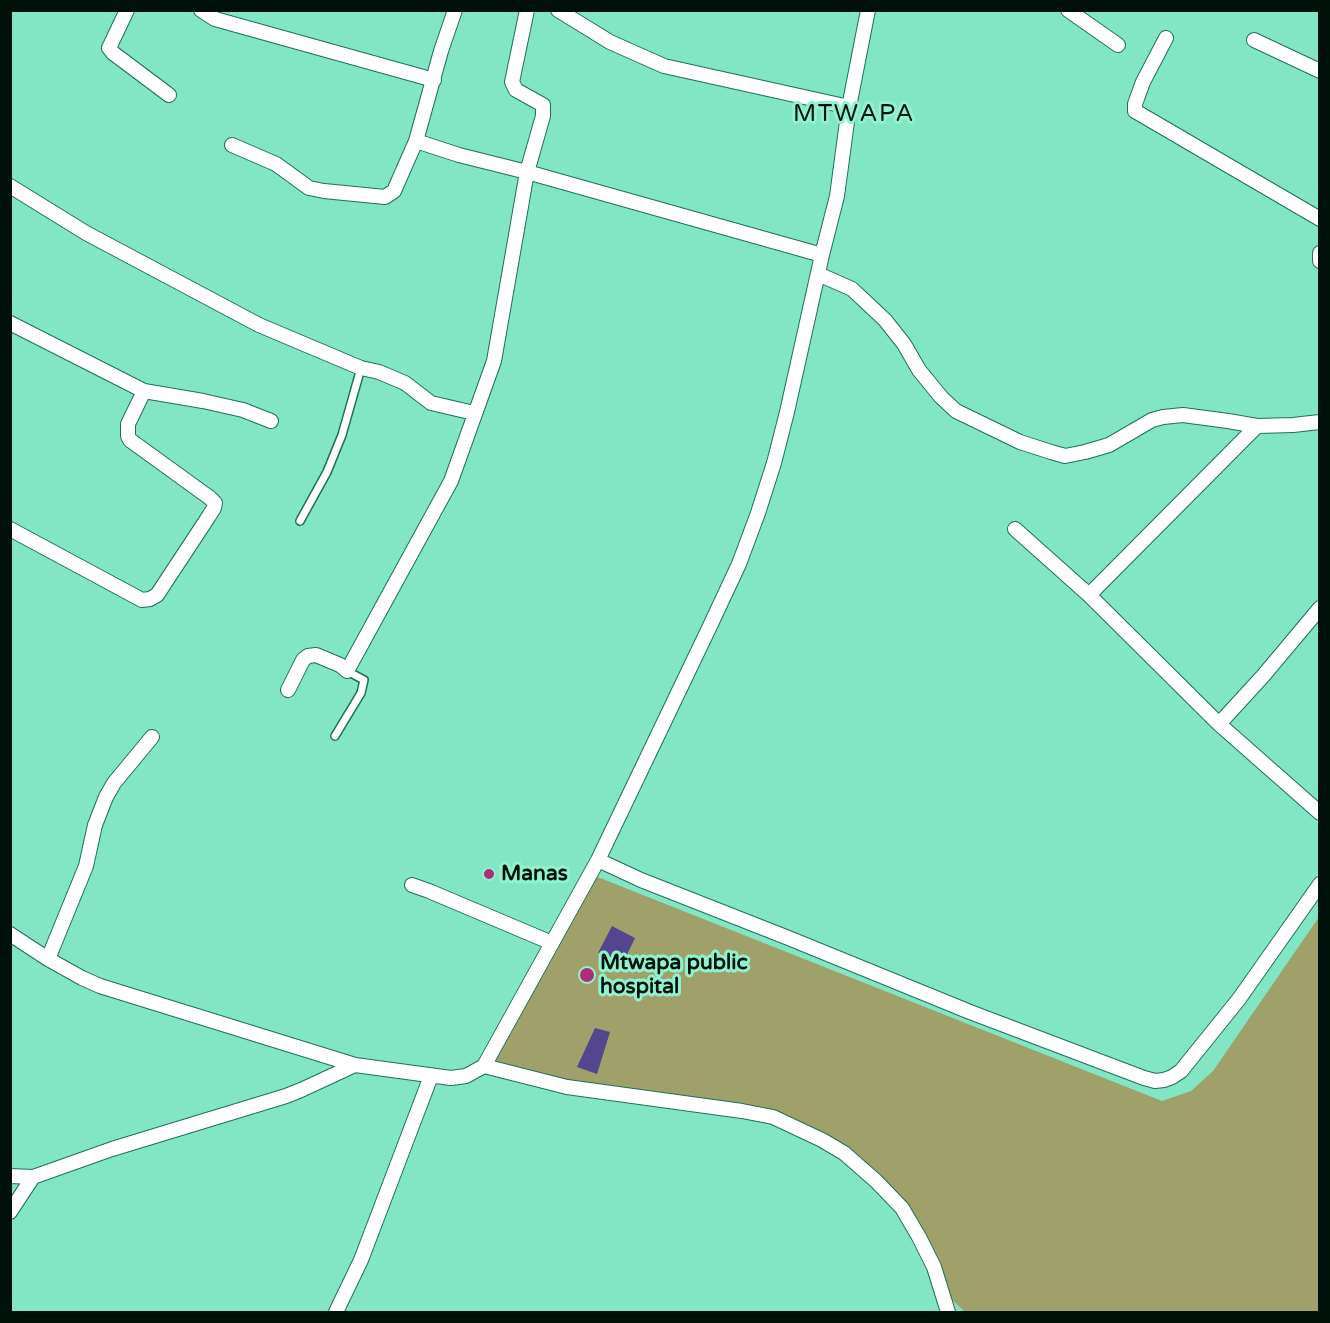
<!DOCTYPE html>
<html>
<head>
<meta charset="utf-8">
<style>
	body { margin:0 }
	#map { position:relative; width:1330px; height:1323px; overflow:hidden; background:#82e5c3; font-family:"Varela Round",sans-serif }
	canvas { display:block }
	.frame { position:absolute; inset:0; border:12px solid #00110a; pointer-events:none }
</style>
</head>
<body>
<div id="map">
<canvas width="1330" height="1323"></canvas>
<div class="frame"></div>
</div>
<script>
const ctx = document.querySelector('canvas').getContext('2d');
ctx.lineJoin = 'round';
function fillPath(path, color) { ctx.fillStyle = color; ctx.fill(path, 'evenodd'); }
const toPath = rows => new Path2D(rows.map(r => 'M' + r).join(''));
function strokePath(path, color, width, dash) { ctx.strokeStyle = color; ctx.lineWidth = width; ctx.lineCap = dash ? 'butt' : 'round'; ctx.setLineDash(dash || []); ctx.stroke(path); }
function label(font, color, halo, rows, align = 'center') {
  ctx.font = font + ' "Varela Round",sans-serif'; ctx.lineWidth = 6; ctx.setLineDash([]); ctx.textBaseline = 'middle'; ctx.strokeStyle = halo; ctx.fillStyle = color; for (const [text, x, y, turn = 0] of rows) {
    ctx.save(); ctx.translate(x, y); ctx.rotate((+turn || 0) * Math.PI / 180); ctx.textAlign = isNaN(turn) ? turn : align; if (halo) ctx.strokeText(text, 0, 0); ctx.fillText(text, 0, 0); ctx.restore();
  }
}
fillPath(toPath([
	[590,874,1162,1101,1191,1091,1213,1071,1319,917,1319,1312,965,1312,949,1297,923,1236,820,1132,492,1066]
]), '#a0a16a');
fillPath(toPath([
	[612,926,635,938,622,965,598,953],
	[595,1028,610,1032,597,1074,577,1067]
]), '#53458e');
const lane = toPath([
	[300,521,327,472,342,435,361,368],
	[335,736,361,693,364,680,347,671]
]);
const street = toPath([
	[127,10,109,48,113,53,169,95],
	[201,10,215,19,434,80],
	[558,10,610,42,664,66,849,107],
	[1068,10,1118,45],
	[1166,38,1143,82,1135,104,1135,111,1320,219],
	[1254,40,1320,71],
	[416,141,441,51,455,10],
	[232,145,276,164,309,188,324,191,385,197,394,191,416,141,459,155,527,172,822,255],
	[10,186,86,233,259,325,361,368,379,372,405,383,431,403,474,413],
	[1320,253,1320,261],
	[818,274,852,289,885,320,904,344,919,370,941,397,956,411,1020,442,1051,452,1065,456,1085,452,1109,445,1152,420,1163,417,1183,415,1228,421,1257,426,1293,425,1320,422],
	[10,323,144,391,203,401,243,410,271,421],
	[10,529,142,600,150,599,157,595,209,516,214,508,215,503,210,498,130,440,128,436,128,424,144,391],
	[1015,529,1089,595,1219,724,1320,813],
	[1089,595,1257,426],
	[288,690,303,660,308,656,316,655,340,665,347,671,451,481,494,361,527,172,543,116,543,105,516,90,512,82,527,10],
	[1219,724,1263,676,1320,608],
	[598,860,641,880,786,937,970,1012,1144,1078,1155,1081,1164,1080,1172,1077,1181,1071,1239,999,1320,884],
	[412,885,429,891,552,943],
	[10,934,48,959,82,978,100,986,355,1065,451,1078,466,1076,484,1066,598,860,710,626,739,564,758,513,774,463,787,412,822,255,837,196,849,107,868,10],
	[48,959,86,866,95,825,106,797,114,783,152,737],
	[484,1066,567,1087,742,1111,773,1117,822,1140,844,1153,876,1181,902,1208,919,1237,934,1267,948,1312],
	[10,1176,33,1177],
	[10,1212,33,1177,112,1149,286,1096,301,1090,355,1065],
	[336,1312,361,1260,431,1076]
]);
strokePath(lane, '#207058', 10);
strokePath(street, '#207058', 16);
strokePath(lane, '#fff', 7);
strokePath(street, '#fff', 14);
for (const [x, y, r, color] of [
	[489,874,6,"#ae2c78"],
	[587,975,8,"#ae2c78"]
]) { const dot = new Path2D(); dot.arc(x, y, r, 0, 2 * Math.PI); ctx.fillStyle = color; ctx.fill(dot); strokePath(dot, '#90f3d0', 2); }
label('bold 21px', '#00110a', '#90f3d0', [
	["Manas",501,874],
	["Mtwapa public",600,963],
	["hospital",600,987]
], 'left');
ctx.letterSpacing = '1.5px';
label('24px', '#00110a', '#90f3d0', [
	["MTWAPA",854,115]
]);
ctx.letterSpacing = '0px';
</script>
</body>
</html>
